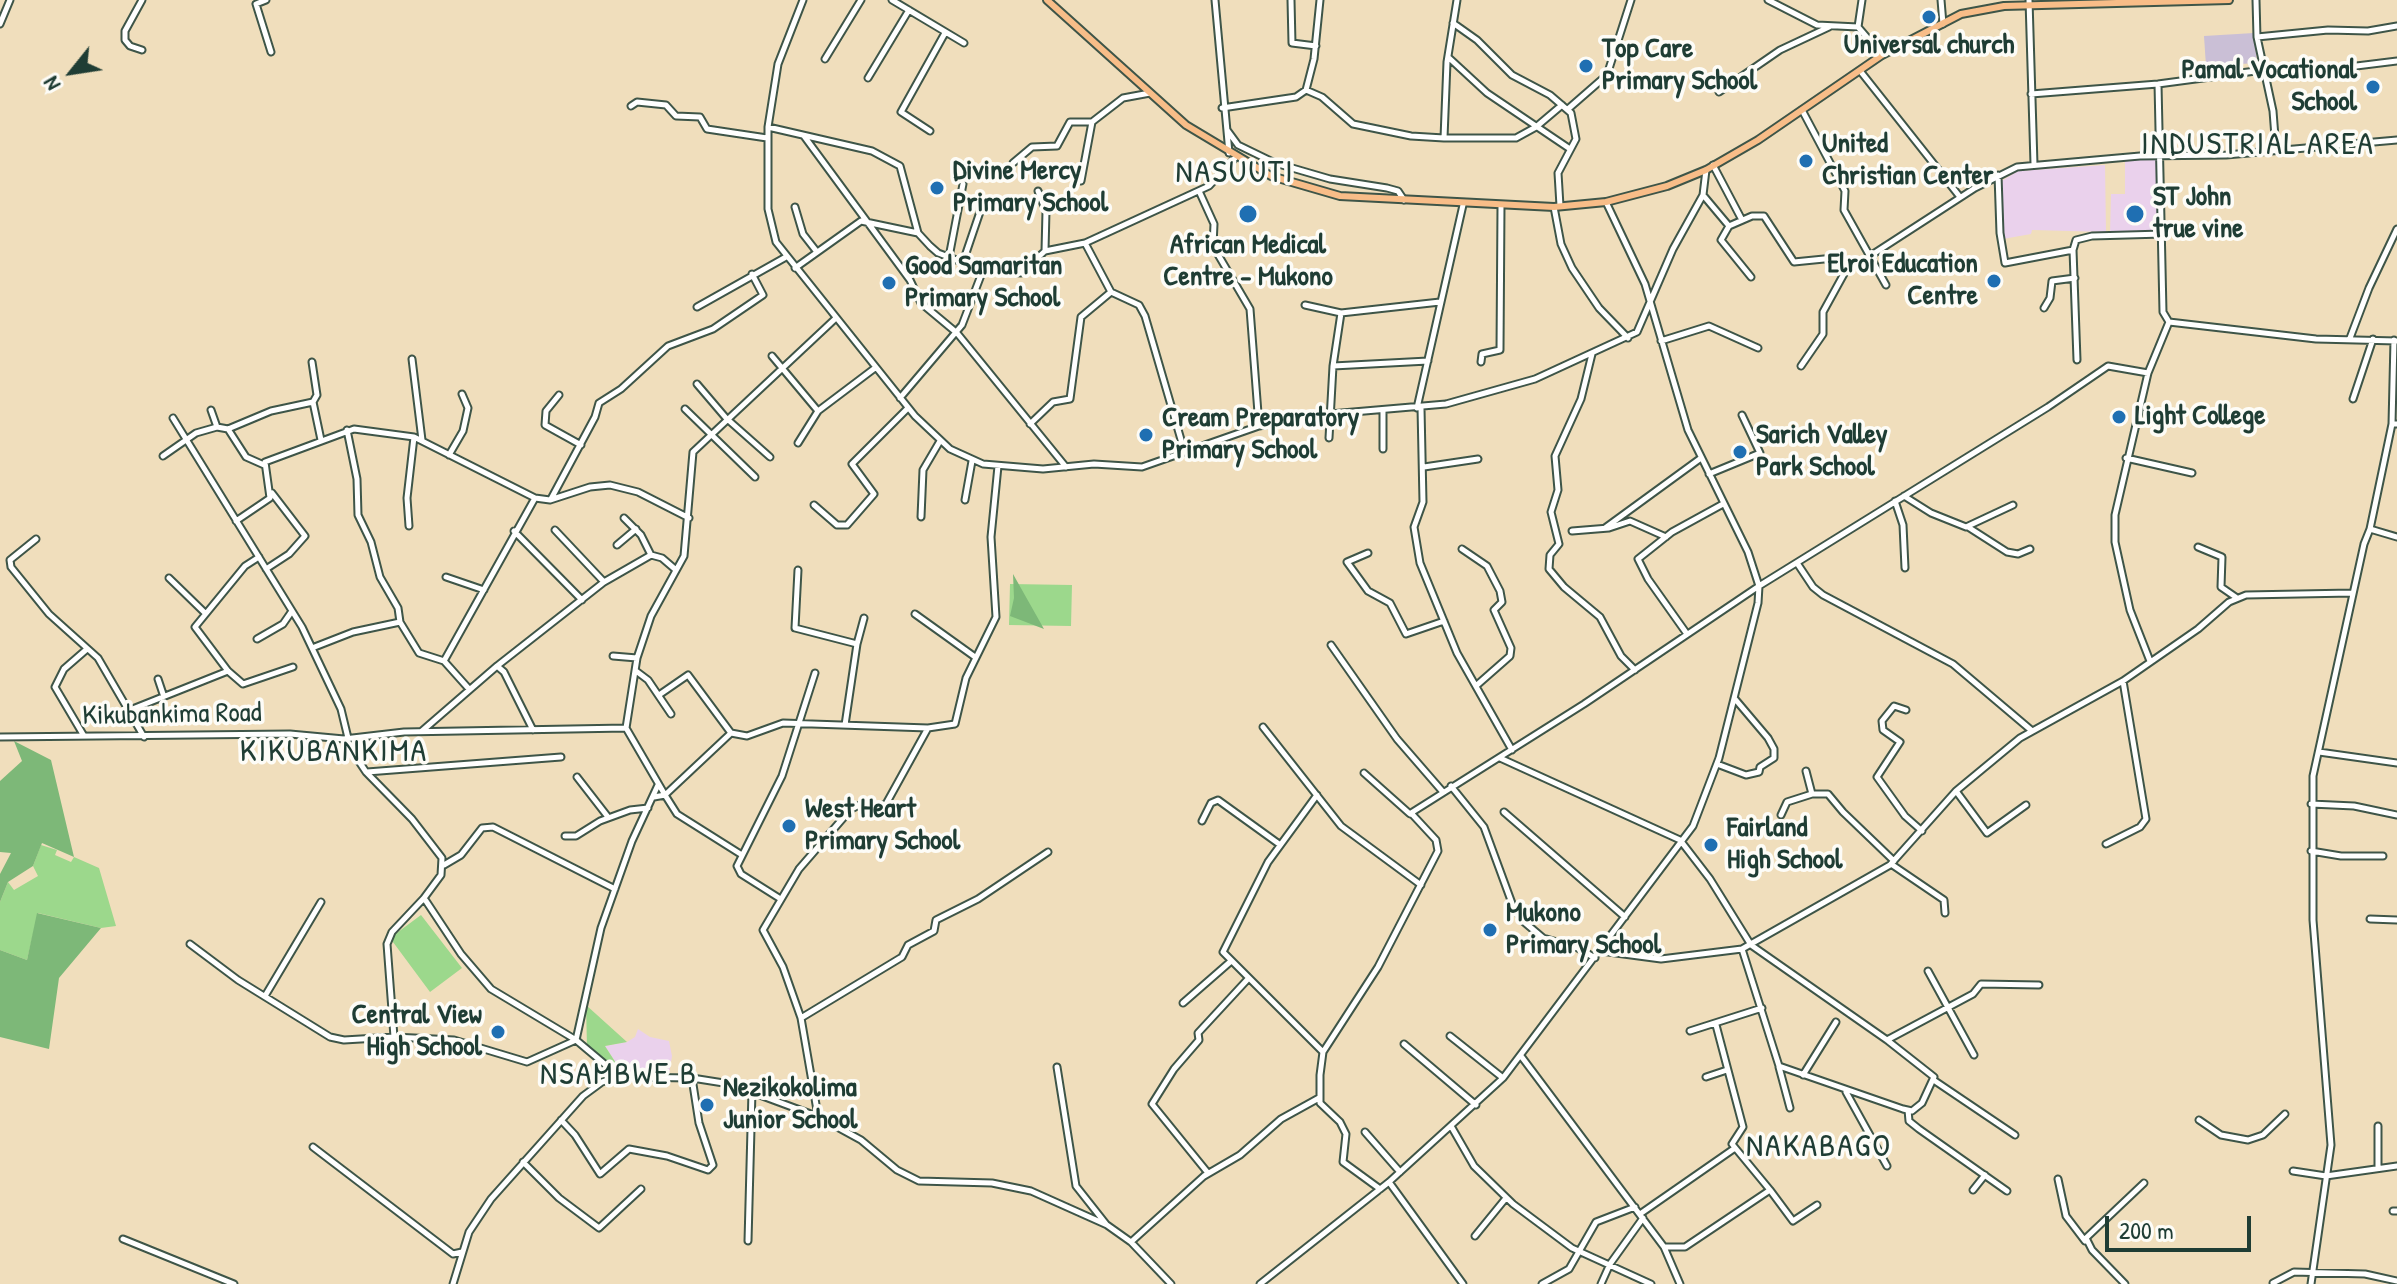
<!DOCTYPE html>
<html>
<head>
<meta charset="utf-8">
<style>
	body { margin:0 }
	#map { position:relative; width:2397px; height:1284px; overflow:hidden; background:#f0debc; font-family:"Patrick Hand",sans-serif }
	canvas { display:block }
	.north { position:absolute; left:32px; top:32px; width:80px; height:80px; -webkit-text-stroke:6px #fdfcf7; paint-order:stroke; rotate:240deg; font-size:22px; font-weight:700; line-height:32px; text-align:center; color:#1f3d34 }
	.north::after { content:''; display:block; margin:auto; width:28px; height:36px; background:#1f3d34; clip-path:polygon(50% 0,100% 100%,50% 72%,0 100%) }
	.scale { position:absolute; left:2105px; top:1216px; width:146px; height:36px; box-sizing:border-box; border:4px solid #1f3d34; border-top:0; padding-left:10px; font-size:24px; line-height:28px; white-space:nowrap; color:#1f3d34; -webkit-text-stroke:6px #fdfcf7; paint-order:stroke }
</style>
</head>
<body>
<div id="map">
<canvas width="2397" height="1284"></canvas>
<div class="north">N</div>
<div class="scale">200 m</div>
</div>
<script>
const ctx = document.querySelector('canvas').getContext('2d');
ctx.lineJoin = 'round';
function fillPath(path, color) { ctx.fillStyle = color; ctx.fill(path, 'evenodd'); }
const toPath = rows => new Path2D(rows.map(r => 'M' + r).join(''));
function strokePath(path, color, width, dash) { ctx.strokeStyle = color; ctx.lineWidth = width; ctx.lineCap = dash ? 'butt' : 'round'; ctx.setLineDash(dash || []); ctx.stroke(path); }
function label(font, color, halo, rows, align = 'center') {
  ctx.font = font + ' "Patrick Hand",sans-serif'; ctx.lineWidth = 7; ctx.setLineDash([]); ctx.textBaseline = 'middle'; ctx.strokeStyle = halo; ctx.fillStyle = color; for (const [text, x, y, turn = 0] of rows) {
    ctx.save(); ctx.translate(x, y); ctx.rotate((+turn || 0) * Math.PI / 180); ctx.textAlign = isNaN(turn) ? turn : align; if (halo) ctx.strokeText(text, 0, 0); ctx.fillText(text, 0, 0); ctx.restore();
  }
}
fillPath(toPath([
	[2125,160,2161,160,2160,235,2110,234,2111,194,2125,194],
	[2105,165,2106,232,2032,230,2031,234,2003,239,2000,182,2018,171],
	[638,1029,650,1037,669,1041,672,1056,669,1074,623,1074,605,1046,627,1042,635,1037]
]), '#ead1ec');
fillPath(toPath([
	[2254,33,2257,63,2206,66,2204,36]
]), '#cabfd6');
fillPath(toPath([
	[1010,584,1072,585,1071,626,1009,625],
	[41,845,57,850,55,855,71,862,74,857,99,868,116,926,101,928,38,913,27,960,0,950,0,902,8,882,14,890,38,876,33,866],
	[421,915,462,968,430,992,390,938],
	[586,1005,627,1042,605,1046,623,1074,617,1073,587,1047]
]), '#9cd88c');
fillPath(toPath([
	[1013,574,1044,629,1010,616,1014,598],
	[14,741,51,760,74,857,42,843,33,866,8,882,0,902,0,874,11,853,0,852,0,781,22,761],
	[37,913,101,928,59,978,49,1049,0,1037,0,950,27,960]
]), '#7db878');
const minor = toPath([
	[142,0,125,31,125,40,130,46,142,50],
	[266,0,256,4,271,52],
	[803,0,778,64,768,127,768,209,776,242,915,416,950,449,983,464,1043,469,1094,464,1142,467,1259,426,1330,414,1446,404,1535,379,1637,332,1673,249,1703,195],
	[892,0,964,43],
	[1215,0,1229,153],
	[1291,0,1292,43,1316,46],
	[1768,0,1817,25,1858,27,1882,55],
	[1941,0,1943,24],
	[2029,0,2034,164],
	[2256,0,2257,37,2273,111,2276,150],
	[1453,23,1477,40,1512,75,1550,95,1571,113,1576,139,1558,173,1560,206],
	[0,24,10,0],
	[1858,27,1862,0],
	[2257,37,2328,30,2368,31,2397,26],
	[1448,57,1487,93,1570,149],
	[825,59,861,0],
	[1861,72,1960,197],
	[868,78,909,10],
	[1306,90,1322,97,1353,124,1411,136,1444,138,1516,138,1536,127,1562,105],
	[1719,92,1780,50,1829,27],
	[2031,94,2158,84,2263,70,2324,70,2397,61],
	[631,106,637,102,666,105,676,116,700,117,707,129,767,138],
	[1222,108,1296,97,1306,90,1314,59,1320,0],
	[1568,109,1607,75,1631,0],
	[1802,110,1845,191,1844,210,1886,285],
	[768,127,872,151,900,166,918,233,930,246,938,253,983,270,1021,273,1045,251,1085,243,1209,186,1236,157],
	[1227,130,1238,145,1275,163,1330,179,1387,188,1398,191,1404,200],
	[930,131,901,112,945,33],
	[804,136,910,280,921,303,957,333,1066,467],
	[1444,138,1447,62,1457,0],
	[1013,163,1032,147,1057,146,1070,122,1092,122],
	[1713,165,1742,220],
	[1706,170,1703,195,1729,226,1752,216,1764,216,1794,262,1834,258,1845,272,1823,312,1823,334,1801,366],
	[1998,175,2000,233,2005,263,2073,250],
	[1081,181,1092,122,1123,98,1150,93],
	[1038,191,1046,211,1045,251],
	[1199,191,1214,224,1213,246,1250,309,1259,426],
	[795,207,803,234,817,252],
	[1554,207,1561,244,1572,268,1599,308,1628,338],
	[1729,226,1721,240,1751,277],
	[1085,243,1111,292,1139,305,1145,316,1184,450],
	[1870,256,1975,188,2017,167,2140,156,2226,155,2397,140],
	[949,257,963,184],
	[963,262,982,206],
	[795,268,861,221,918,233],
	[1305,305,1341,313],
	[697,307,786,257],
	[2044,308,2050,298,2052,281,2075,278],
	[2169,322,2316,339,2397,341],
	[2350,338,2369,288,2397,229],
	[1661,341,1709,326,1758,348],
	[1592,354,1581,399,1555,456,1558,490,1551,512,1559,544,1550,555,1549,569,1564,587,1600,617,1621,656,1635,670],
	[772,356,818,411,875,368],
	[412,359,422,440],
	[2077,360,2073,250,2076,240,2092,236,2163,234],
	[312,362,317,395,313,402,321,440],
	[1481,362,1482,354,1500,350,1501,206],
	[1333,366,1428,361],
	[697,384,726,418,770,457],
	[559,395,546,411,545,425,581,445],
	[900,398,962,325,983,270],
	[2353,399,2373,339],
	[1417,408,1463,205],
	[1421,408,1423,502,1414,527,1420,563,1457,653,1512,750],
	[685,409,755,477],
	[211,410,217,427],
	[1383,411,1383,449],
	[173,418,302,627,341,709,348,738],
	[1030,424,1053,402,1070,399,1081,317,1111,292],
	[2392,424,2394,340],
	[228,429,246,457,264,465],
	[347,430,357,479,358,515,371,542,380,577,398,608,400,622],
	[1329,438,1333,366,1341,313,1440,302],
	[798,443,818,411],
	[449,455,463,431,468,408,462,394],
	[163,456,196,433,217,427,228,429,271,411,313,402],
	[2126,458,2192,473],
	[1424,467,1478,459],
	[1709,474,1760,453,1742,415],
	[1904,496,1931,513,1966,527,2013,505],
	[551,499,595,417,599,403,621,389,668,346,713,329,763,295,752,274],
	[965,500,972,461],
	[1895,501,1903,525,1905,568],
	[814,505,837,525,847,525,874,494,852,464,908,408],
	[921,517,923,470,940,441],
	[624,518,641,535,651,555],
	[236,521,270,498,265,462,354,429,414,437,535,498,550,500,590,487,610,485,638,492,689,518],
	[409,526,407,498,414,437],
	[1968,527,2007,552,2018,554,2030,549],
	[1605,528,1701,458],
	[2370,529,2392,424,2397,424],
	[555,530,604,582],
	[514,531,582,600],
	[1572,531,1609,528,1630,521,1666,537],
	[36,539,10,560,11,567,49,614,98,658,144,737],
	[617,545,636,529],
	[2198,547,2222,557,2221,587,2237,598],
	[1462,549,1487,566,1500,591,1502,602,1494,610,1511,648,1510,656,1477,685],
	[1368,553,1347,562,1368,591,1390,603,1406,634,1444,621],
	[259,557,245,566,195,627,228,671,243,684,293,667],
	[1797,563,1813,587,1823,595,1953,664,2031,730],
	[266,569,289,554,305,536,272,493],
	[798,570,795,628,857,644,864,618],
	[446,577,484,590],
	[169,578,205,613],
	[915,614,975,657],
	[1687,634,1648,579,1638,559,1672,532,1723,504],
	[257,639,283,624,292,611],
	[1331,645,1397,739,1443,792],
	[312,648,353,632,400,622,419,653,444,661],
	[613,656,637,658],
	[2150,661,2130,610,2115,542,2115,515,2148,373,2169,322,2163,312,2158,84],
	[497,666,604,582,651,555,662,558,676,570],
	[636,671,648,680,671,714],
	[158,679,163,694],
	[469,689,444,661,535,498],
	[659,695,688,675,731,733],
	[130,710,228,671],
	[1906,710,1894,706,1882,721,1883,730,1900,742,1877,777,1905,816,1922,831],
	[845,725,857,644],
	[1263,727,1341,826,1421,885],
	[626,728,665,795,731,733,747,736,783,723,928,728,955,724,966,678,996,617,991,537,998,466],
	[422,731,497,666,504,672,533,730],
	[84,736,55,687,64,669,87,649],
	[0,737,290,734,344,739,404,732,626,728,637,658,651,616,684,556,693,452,836,318],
	[344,739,366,772,412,819,442,858,441,875,424,898,461,954,491,989,576,1040,620,1077,692,1078,730,1084,819,1117,861,1140,897,1170,919,1181,992,1183,1031,1191,1107,1225,1131,1242,1171,1284],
	[2319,752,2397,763],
	[1500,758,1680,840,1710,879,1751,945,1887,1040,1934,1077,1922,1103,1912,1111,1903,1109,1779,1066,1742,949],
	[1717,764,1746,775,1759,772,1760,767,1774,758,1774,749,1768,738,1735,699],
	[1806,771,1812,794,1828,794,1843,812,1894,861],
	[367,772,561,757],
	[1364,773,1410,814],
	[577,777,608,817],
	[1451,786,1484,827,1513,906,1523,921,1543,938,1578,948,1595,958],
	[1956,791,1987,833,2026,805],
	[1317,795,1268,862,1223,952,1323,1052],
	[654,797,665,795,677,814,742,855],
	[2311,804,2354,806,2397,815],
	[1504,812,1625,917],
	[1781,815,1787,802,1812,794],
	[1202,821,1211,803,1218,800,1279,844],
	[565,836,576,836,600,821,630,810,648,808],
	[2106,844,2140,827,2146,819,2123,681],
	[2311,851,2341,856,2383,856],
	[1891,864,1944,900,1945,913],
	[444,865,461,855,482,828,493,827,615,889],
	[424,898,392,932,387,944,394,1037,454,1040,527,1062,576,1040,601,928,632,841,658,785],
	[779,898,741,874,737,866,782,776,815,673],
	[2370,919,2397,920],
	[190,944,238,980,330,1037,344,1040,394,1037],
	[1601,951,1661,959,1742,949,1890,865,1956,791,2020,738,2123,681,2198,629,2229,602,2246,595,2352,593],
	[1928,971,1974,1055],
	[265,996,321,902],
	[1183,1003,1230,962],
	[801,1018,902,957,908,945,934,931,936,920,978,899,1048,852],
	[1716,1025,1743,1127,1732,1144,1770,1190],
	[1690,1031,1762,1008],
	[1450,1036,1503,1078],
	[1887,1040,1973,994,1981,984,2039,985],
	[1404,1044,1476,1105],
	[1521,1056,1664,1247,1680,1284],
	[1057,1067,1076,1186,1106,1224],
	[1779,1067,1790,1108],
	[1803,1075,1836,1022],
	[1706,1077,1727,1070],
	[1935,1081,2015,1135],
	[1846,1092,1887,1166],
	[1908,1110,1909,1121,1919,1129,2007,1191],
	[818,1116,801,1018,783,967,763,930,799,869,851,809,862,804,875,808,886,804,928,728],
	[561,1120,575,1135,600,1174,629,1149,667,1156,708,1170,713,1165,699,1123,692,1078],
	[2199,1120,2221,1135,2248,1140,2263,1135,2285,1114],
	[1451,1126,1474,1166,1513,1204,1572,1248,1651,1284],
	[1365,1132,1400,1172],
	[313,1147,453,1254,462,1252],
	[523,1162,559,1198,599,1228,641,1189],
	[2378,1168,2378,1126],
	[2293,1171,2326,1176,2397,1166],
	[1208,1173,1152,1104,1174,1069,1199,1040,1198,1033,1247,980],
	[2058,1179,2066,1216,2085,1241],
	[1389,1182,1463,1284],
	[1380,1189,1343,1162,1346,1134,1340,1122,1320,1103,1320,1075,1323,1052,1378,967,1438,851,1436,840,1411,813,1584,704,1759,586,2048,407,2108,366,2148,373],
	[1973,1190,1985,1175],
	[2393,1211,2397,1211],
	[1640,1214,1735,1148],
	[1475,1236,1506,1198],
	[123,1239,234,1284],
	[748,1241,752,1091],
	[1131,1242,1204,1176,1240,1155,1281,1119,1319,1098],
	[1665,1247,1685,1247,1770,1190,1793,1221,1817,1205],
	[2273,1283,2294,1272,2365,1274,2397,1281],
	[453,1284,469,1232,491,1199,583,1096,602,1082,619,1077],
	[1260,1284,1389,1182,1503,1078,1693,826,1719,758,1758,603,1759,586,1748,552,1688,430,1645,284,1606,202],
	[1542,1284,1569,1269,1596,1222,1635,1207],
	[1601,1284,1610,1264,1643,1218],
	[2125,1284,2092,1250,2086,1238,2144,1183],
	[2311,1284,2331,1145,2313,920,2313,776,2364,544,2370,529,2397,537]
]);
const major = toPath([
	[1047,0,1186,125,1271,176,1340,196,1554,207,1606,202,1667,186,1706,170,1758,140,1882,55,1961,14,2004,6,2229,0]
]);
strokePath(minor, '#3e5548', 9);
strokePath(major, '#3e5548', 10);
strokePath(minor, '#fff', 5);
strokePath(major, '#f8bd88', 6);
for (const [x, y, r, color] of [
	[1929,17,8,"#1f6fb2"],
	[1586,66,8,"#1f6fb2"],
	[2373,87,8,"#1f6fb2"],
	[1806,161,8,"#1f6fb2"],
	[937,188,8,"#1f6fb2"],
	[1248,214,10,"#1f6fb2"],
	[2135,214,10,"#1f6fb2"],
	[1994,281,8,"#1f6fb2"],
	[889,283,8,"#1f6fb2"],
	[2119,417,8,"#1f6fb2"],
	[1146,435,8,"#1f6fb2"],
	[1740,452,8,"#1f6fb2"],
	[789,826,8,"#1f6fb2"],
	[1711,845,8,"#1f6fb2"],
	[1490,930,8,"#1f6fb2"],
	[498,1032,8,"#1f6fb2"],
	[707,1105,8,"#1f6fb2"]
]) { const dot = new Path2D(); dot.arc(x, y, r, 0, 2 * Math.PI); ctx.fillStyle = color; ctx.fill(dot); strokePath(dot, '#fdfcf7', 3); }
label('bold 28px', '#1f3d34', '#fdfcf7', [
	["Universal church",1929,46,"center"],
	["Top Care",1602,50],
	["Primary School",1602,82],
	["Pamal Vocational",2357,71,"right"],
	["School",2357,103,"right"],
	["United",1822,145],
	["Christian Center",1822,177],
	["Divine Mercy",953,172],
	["Primary School",953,204],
	["ST John",2153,198],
	["true vine",2153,230],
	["African Medical",1248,246,"center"],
	["Centre - Mukono",1248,278,"center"],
	["Elroi Education",1978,265,"right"],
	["Centre",1978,297,"right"],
	["Good Samaritan",905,267],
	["Primary School",905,299],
	["Light College",2135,417],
	["Cream Preparatory",1162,419],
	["Primary School",1162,451],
	["Sarich Valley",1756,436],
	["Park School",1756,468],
	["West Heart",805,810],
	["Primary School",805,842],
	["Fairland",1727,829],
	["High School",1727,861],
	["Mukono",1506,914],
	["Primary School",1506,946],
	["Central View",482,1016,"right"],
	["High School",482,1048,"right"],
	["Nezikokolima",723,1089],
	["Junior School",723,1121]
], 'left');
label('28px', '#1f3d34', '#fdfcf7', [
	["Kikubankima Road",172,715,-1]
]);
ctx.letterSpacing = '2px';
label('32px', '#1f3d34', '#fdfcf7', [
	["INDUSTRIAL AREA",2258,145],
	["NASUUTI",1235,173],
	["KIKUBANKIMA",334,752],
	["NSAMBWE B",619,1075],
	["NAKABAGO",1819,1147]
]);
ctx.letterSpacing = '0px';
</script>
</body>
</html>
